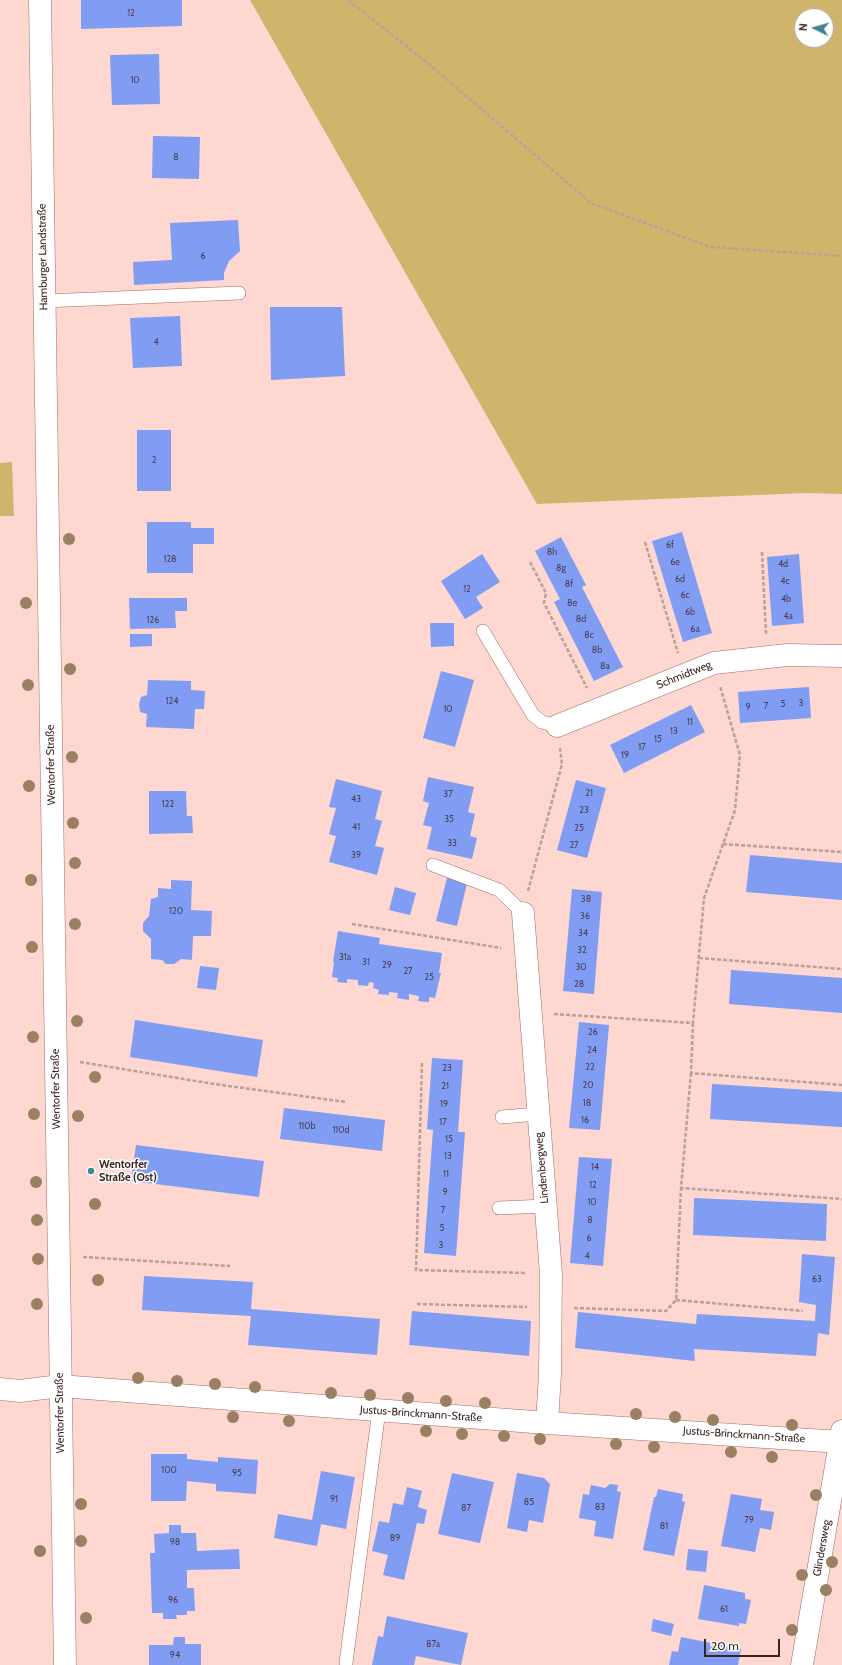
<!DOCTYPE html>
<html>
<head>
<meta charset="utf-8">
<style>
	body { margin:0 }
	#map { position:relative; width:842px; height:1665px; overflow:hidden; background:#fdd7d0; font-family:Cabin,sans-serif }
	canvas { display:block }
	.north { position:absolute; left:794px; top:8px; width:40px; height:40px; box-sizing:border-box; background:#fff; border:1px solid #b0a7a6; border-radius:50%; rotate:275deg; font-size:11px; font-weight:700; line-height:16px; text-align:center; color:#3a2320 }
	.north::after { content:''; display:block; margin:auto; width:14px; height:18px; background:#408691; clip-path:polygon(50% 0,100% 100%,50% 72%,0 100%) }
	.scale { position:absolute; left:704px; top:1639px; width:76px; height:18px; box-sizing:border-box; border:2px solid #3a2320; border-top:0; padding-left:5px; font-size:12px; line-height:14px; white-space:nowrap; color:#3a2320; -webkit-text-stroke:3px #fff; paint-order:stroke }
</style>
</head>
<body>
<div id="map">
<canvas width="842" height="1665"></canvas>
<div class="north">N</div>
<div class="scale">20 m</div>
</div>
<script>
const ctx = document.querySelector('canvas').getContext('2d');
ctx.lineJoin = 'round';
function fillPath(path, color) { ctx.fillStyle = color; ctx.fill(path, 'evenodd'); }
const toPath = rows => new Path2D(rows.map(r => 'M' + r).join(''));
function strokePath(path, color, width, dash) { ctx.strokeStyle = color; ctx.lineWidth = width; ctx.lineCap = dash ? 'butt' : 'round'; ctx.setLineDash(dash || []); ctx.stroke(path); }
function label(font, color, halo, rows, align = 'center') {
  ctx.font = font + ' Cabin,sans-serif'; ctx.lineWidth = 3; ctx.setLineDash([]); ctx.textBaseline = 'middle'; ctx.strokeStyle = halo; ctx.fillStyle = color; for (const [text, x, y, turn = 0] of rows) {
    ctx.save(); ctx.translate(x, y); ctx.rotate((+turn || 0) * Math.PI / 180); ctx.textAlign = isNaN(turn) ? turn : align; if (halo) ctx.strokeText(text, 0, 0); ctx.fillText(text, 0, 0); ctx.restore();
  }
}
fillPath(toPath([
	[250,0,842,0,842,494,806,493,537,504],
	[802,16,826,16,826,40,802,40],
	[12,462,14,516,0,516,0,463]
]), '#d1b46b');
fillPath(toPath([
	[81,0,182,0,182,26,81,29],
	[159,54,160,104,112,105,110,55],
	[153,136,200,137,199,179,152,178],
	[238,220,240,251,229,261,224,273,224,280,134,285,133,262,172,260,170,223],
	[270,307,342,307,345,376,271,380],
	[180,316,182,366,133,368,130,318],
	[137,430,171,430,171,491,137,491],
	[147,522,191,522,191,528,214,528,214,544,193,544,193,573,147,573],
	[682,532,712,633,683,642,652,541],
	[561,537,586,585,582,587,623,667,594,681,554,602,560,599,535,551],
	[482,554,500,582,476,597,483,608,465,619,441,581],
	[799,554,804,623,772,626,767,557],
	[129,598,187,598,187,611,175,611,176,628,130,629],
	[430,623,454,623,454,646,431,647],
	[130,634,152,634,152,646,130,647],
	[441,671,474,680,455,747,423,738],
	[148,680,191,681,191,690,205,691,204,709,195,709,194,729,146,727,147,714,140,712,139,704,141,697,147,695],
	[809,687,811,718,740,723,738,692],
	[691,705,705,732,624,773,610,745],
	[428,777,474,787,468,812,475,814,470,836,477,838,472,859,427,849,432,827,423,825,429,803,423,801],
	[336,779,382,791,375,819,382,821,375,846,384,848,377,875,329,862,336,836,329,834,336,808,329,807],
	[576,780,606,788,587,858,557,850],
	[149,791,186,791,187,816,192,816,193,833,149,834],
	[750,855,842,863,842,900,746,892],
	[447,878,467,883,457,926,436,921],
	[171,880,192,881,191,910,212,911,211,936,193,936,192,960,181,959,174,964,166,964,162,960,151,959,151,939,143,931,143,923,149,916,151,899,158,897,158,888,171,889],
	[395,887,416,893,410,915,389,910],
	[572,889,602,892,594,994,563,991],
	[338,931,380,938,379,944,442,953,439,973,441,973,435,998,429,997,429,1002,418,1001,419,996,409,994,409,1000,397,998,398,993,389,992,389,995,378,994,379,990,373,988,374,983,369,982,368,986,358,985,358,980,347,979,347,983,337,982,338,978,332,977,334,962,333,961],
	[200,966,219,968,216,990,197,988],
	[731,970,842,978,842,1013,729,1004],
	[135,1020,263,1040,257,1077,130,1057],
	[579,1022,609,1025,600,1130,569,1128],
	[432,1058,463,1060,458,1132,465,1132,456,1256,424,1253,433,1130,427,1129],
	[712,1084,842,1092,842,1127,710,1119],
	[284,1108,385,1120,382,1151,280,1139],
	[136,1145,264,1161,259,1197,131,1181],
	[579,1157,612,1159,603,1266,570,1263],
	[694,1198,827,1204,826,1241,693,1235],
	[802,1254,835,1257,829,1335,818,1333,816,1356,694,1349,695,1361,575,1348,578,1312,696,1324,697,1314,815,1321,816,1305,799,1302],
	[144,1276,253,1282,251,1309,380,1319,377,1355,248,1345,251,1316,142,1310],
	[412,1311,531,1321,529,1356,409,1345],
	[151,1454,187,1454,187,1459,218,1462,218,1457,258,1460,256,1494,216,1491,216,1484,187,1481,186,1501,151,1501],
	[321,1471,355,1477,346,1529,321,1524,317,1546,274,1538,278,1514,312,1520],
	[452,1473,494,1482,480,1543,438,1534],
	[517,1473,544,1478,550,1484,543,1523,529,1520,527,1532,507,1528],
	[610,1484,618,1485,617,1491,621,1492,613,1539,594,1536,596,1521,579,1518,583,1494,589,1495,591,1485,605,1488],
	[407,1487,422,1491,418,1507,427,1510,424,1524,417,1523,404,1580,383,1575,388,1555,372,1551,379,1521,389,1523,393,1503,403,1505],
	[658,1489,683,1494,682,1501,685,1502,674,1556,643,1550,654,1497,656,1497],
	[731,1494,762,1499,760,1510,774,1512,771,1530,760,1528,755,1552,721,1546],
	[169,1525,181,1525,181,1533,196,1533,197,1551,239,1549,240,1569,187,1570,187,1588,194,1588,195,1611,187,1611,187,1615,176,1615,177,1619,163,1619,163,1613,152,1613,150,1553,155,1553,154,1534,169,1533],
	[688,1549,708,1551,706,1572,686,1570],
	[704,1585,745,1593,745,1599,751,1600,746,1624,739,1623,739,1626,698,1619],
	[387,1616,468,1633,461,1665,416,1656,414,1665,372,1665,378,1636,383,1637],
	[653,1619,674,1624,671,1636,651,1631],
	[174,1637,185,1637,185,1644,201,1644,201,1665,149,1665,149,1645,173,1645],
	[681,1637,741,1649,738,1665,669,1665,672,1651,678,1652]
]), '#809cf3');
const service = toPath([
	[44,301,239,293],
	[483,631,533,715,542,722,557,726],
	[433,865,499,890,523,913],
	[502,1117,538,1114],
	[499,1208,545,1206],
	[346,1663,379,1410]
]);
const minor = toPath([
	[557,726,714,663,787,655,842,656],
	[523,913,551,1274,550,1374,547,1423],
	[0,1389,20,1391,60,1386,547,1423,842,1442],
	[802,1665,842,1431]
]);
const primary = toPath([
	[40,0,65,1665]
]);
strokePath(service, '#a46c63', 14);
strokePath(minor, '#a46c63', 23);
strokePath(primary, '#a46c63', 23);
strokePath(toPath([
	[348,0,436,70,591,203,710,247,842,256],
	[645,542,678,653],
	[762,552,766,634],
	[530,562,546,593,544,603,587,688],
	[723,844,842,852],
	[528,891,562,764,560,748],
	[352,924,501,948],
	[699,958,842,969],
	[554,1014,693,1023,704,898,735,810,740,755,720,686],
	[693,1023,691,1073,842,1085],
	[80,1062,214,1084,346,1102],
	[422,1063,416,1270,526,1273],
	[691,1073,681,1188,842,1199],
	[83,1257,230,1266],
	[676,1300,803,1311],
	[417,1304,527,1307],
	[574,1308,666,1311,676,1300,681,1188]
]), '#bf9e98', 2.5, [4, 2]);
strokePath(service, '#fff', 13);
strokePath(minor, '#fff', 22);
strokePath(primary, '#fff', 22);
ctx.fillStyle = '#998063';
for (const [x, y] of [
	[69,539],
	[26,603],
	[70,669],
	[28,685],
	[72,757],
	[29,786],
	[73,823],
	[75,863],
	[31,880],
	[75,924],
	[32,947],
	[77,1021],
	[33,1037],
	[95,1077],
	[34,1114],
	[78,1116],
	[36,1182],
	[95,1204],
	[37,1220],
	[38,1259],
	[98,1280],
	[37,1304],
	[138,1378],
	[177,1381],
	[215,1384],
	[255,1387],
	[331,1393],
	[370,1395],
	[408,1398],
	[446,1401],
	[485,1403],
	[636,1414],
	[233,1417],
	[675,1417],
	[713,1420],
	[289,1421],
	[792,1425],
	[426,1431],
	[462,1434],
	[504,1436],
	[540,1439],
	[616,1444],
	[654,1447],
	[731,1452],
	[772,1457],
	[816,1495],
	[81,1504],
	[81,1541],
	[40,1551],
	[832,1562],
	[802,1575],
	[826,1590],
	[86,1618],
	[792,1630]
]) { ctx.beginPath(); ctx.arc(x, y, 6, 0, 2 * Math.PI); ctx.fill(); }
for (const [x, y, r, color] of [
	[91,1171,4,"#408691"]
]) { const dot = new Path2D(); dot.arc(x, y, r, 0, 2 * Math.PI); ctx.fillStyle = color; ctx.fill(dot); strokePath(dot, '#fff', 1.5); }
label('9px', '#4c4155', null, [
	["12",131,13],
	["10",135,80],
	["8",176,157],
	["6",203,256],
	["4",156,342],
	["2",154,460],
	["6f",670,545],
	["8h",552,552],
	["128",170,559],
	["6e",675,562],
	["4d",783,564],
	["8g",561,568],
	["6d",680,579],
	["4c",785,581],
	["8f",569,584],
	["12",467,589],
	["6c",685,595],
	["4b",786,599],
	["8e",572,603],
	["6b",690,612],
	["4a",788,616],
	["8d",581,619],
	["126",153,620],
	["6a",695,629],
	["8c",589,635],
	["8b",597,650],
	["8a",605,666],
	["124",172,701],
	["3",801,703],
	["5",783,704],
	["7",766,706],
	["9",748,707],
	["10",448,709],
	["11",690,722],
	["13",674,731],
	["15",658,739],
	["17",642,747],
	["19",625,755],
	["21",589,793],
	["37",448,794],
	["43",356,799],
	["122",168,804],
	["23",584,810],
	["35",449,819],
	["41",356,827],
	["25",579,828],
	["33",452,843],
	["27",574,845],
	["39",356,855],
	["38",586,899],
	["120",176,911],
	["36",585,916],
	["34",583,933],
	["32",582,950],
	["31a",345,957],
	["31",366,962],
	["29",387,965],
	["30",581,967],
	["27",408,971],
	["25",429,977],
	["28",579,984],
	["26",593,1032],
	["24",592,1050],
	["22",590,1067],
	["23",447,1068],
	["20",588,1085],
	["21",445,1086],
	["18",587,1103],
	["19",444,1104],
	["16",585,1120],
	["17",443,1122],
	["110b",307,1126],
	["110d",341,1130],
	["15",449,1139],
	["13",448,1156],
	["14",595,1167],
	["11",446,1174],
	["12",593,1185],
	["9",445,1192],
	["10",592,1202],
	["7",443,1210],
	["8",590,1220],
	["5",442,1228],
	["6",589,1238],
	["3",441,1245],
	["4",587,1256],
	["63",817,1279],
	["100",169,1470],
	["95",237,1473],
	["91",334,1499],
	["85",529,1502],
	["83",600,1507],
	["87",466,1508],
	["79",749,1520],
	["81",664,1526],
	["89",395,1538],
	["98",175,1542],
	["96",173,1600],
	["61",724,1609],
	["87a",433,1644],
	["94",175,1655]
]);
label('11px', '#3a2320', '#fff', [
	["Hamburger Landstraße",43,257,-91],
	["Schmidtweg",684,675,-22],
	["Wentorfer Straße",51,765,-91],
	["Wentorfer Straße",56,1089,-91],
	["Lindenbergweg",542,1168,-95],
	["Wentorfer Straße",60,1413,-91],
	["Justus-Brinckmann-Straße",421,1414,4],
	["Justus-Brinckmann-Straße",744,1435,4],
	["Glindersweg",822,1548,-80]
]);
label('bold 11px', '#3a2320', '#fff', [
	["Wentorfer",99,1165],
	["Straße (Ost)",99,1178]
], 'left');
</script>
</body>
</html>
